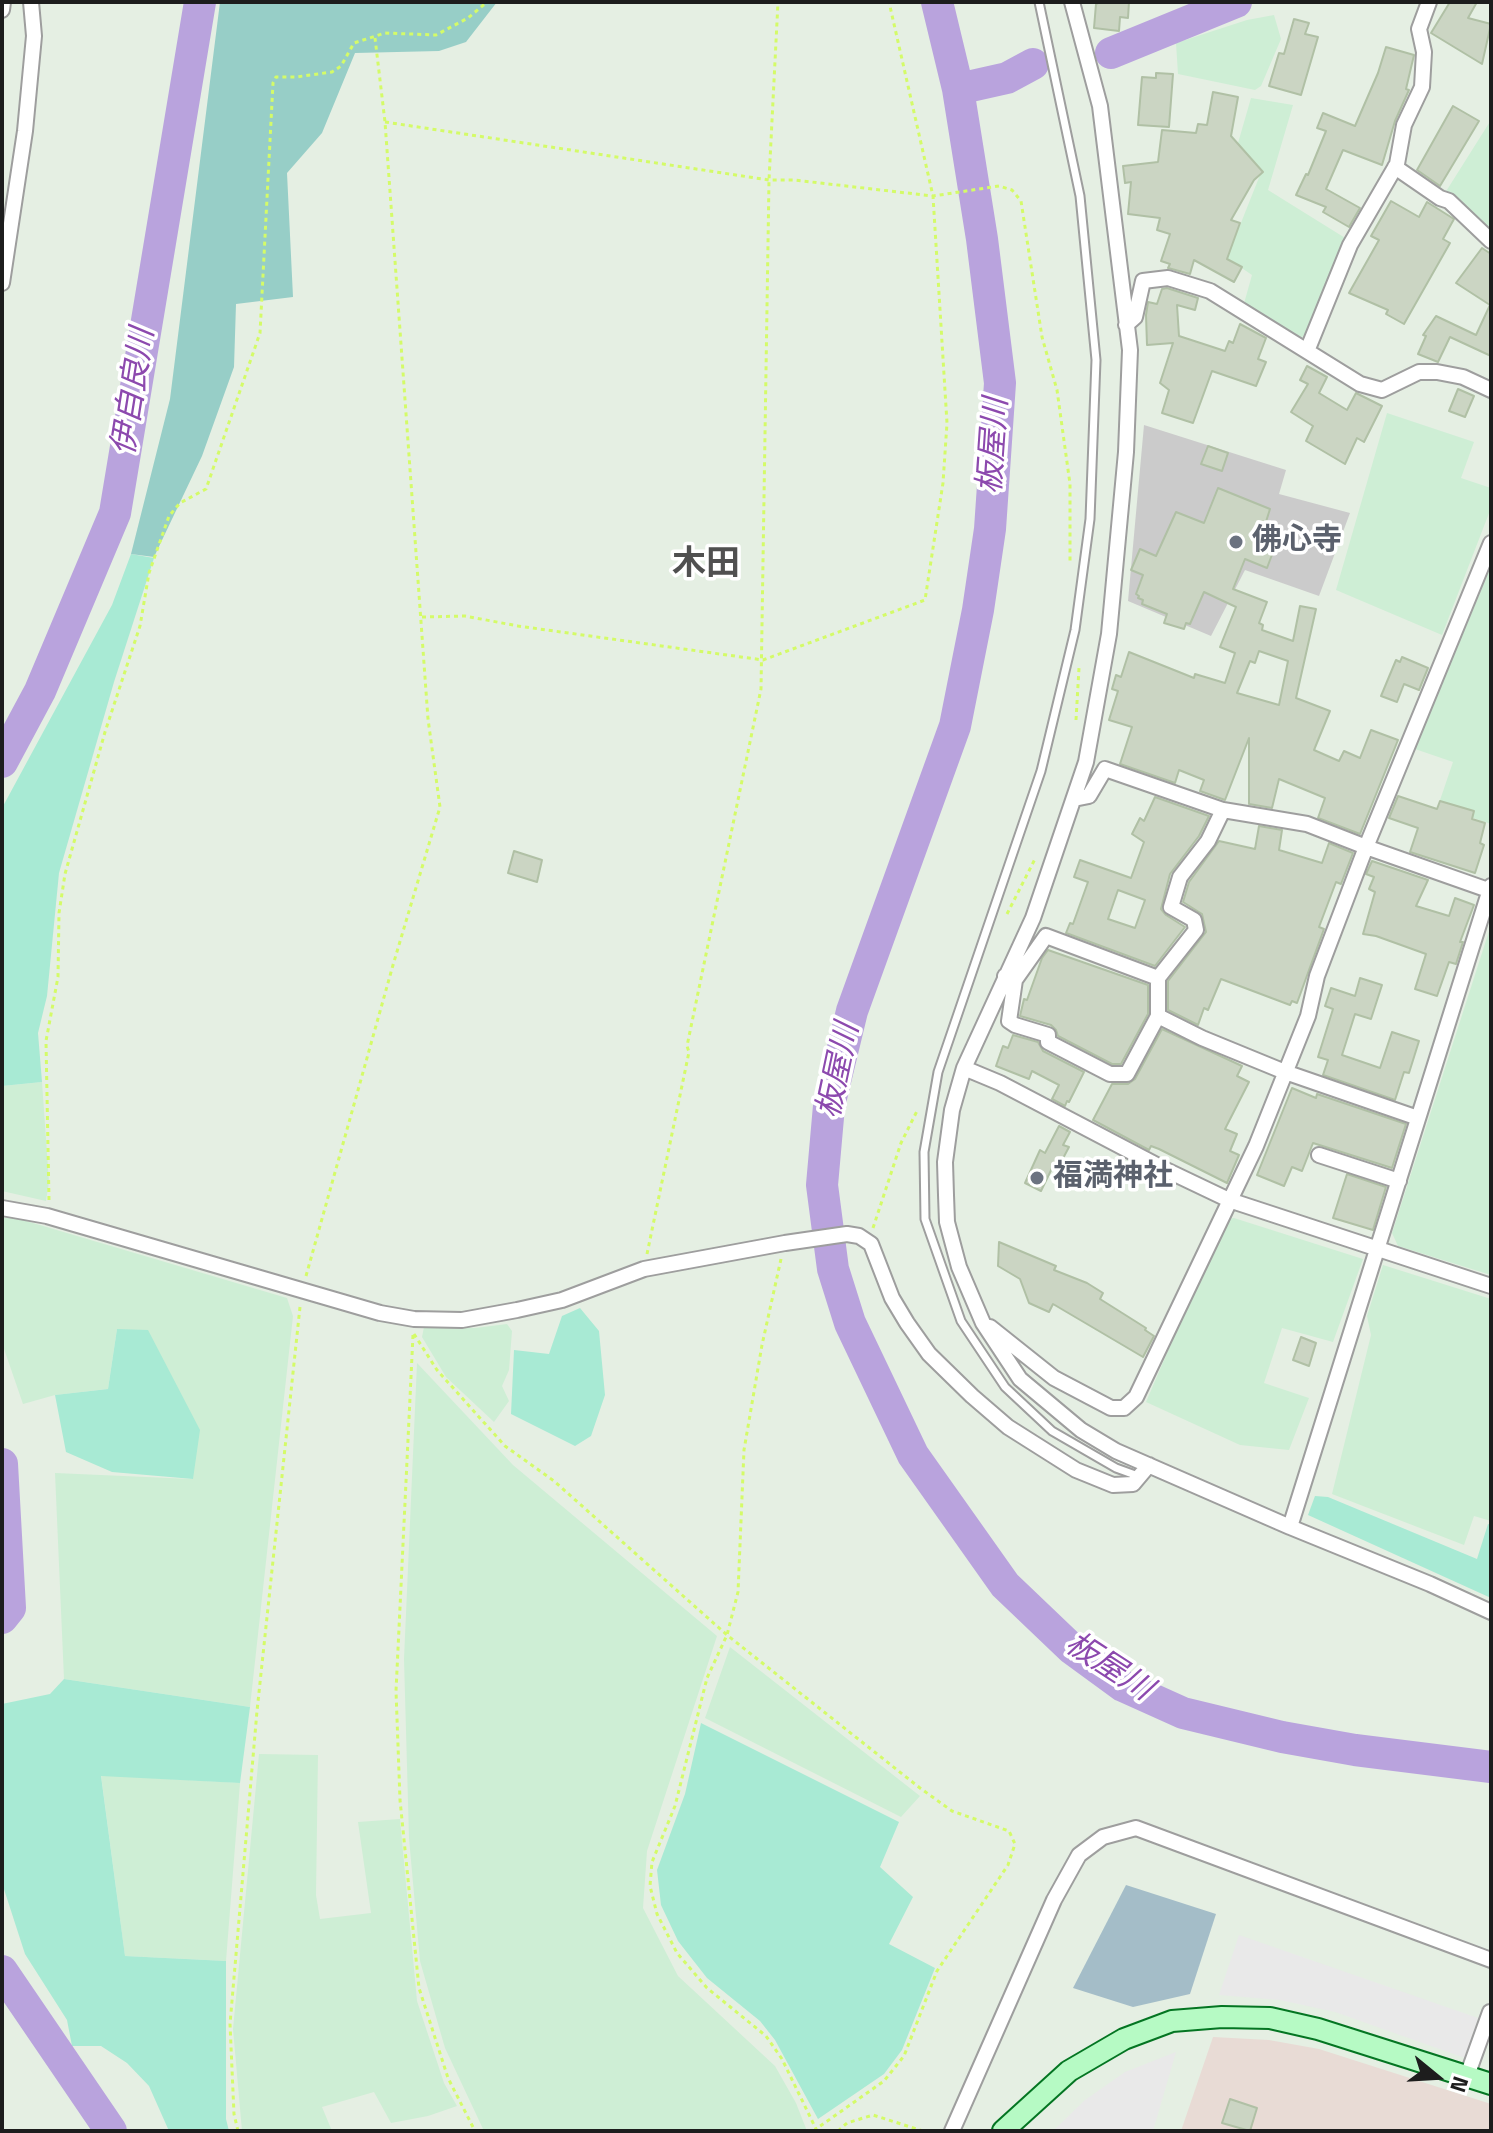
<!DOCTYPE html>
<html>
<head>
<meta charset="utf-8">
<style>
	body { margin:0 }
	#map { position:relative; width:1493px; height:2133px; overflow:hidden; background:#e5efe3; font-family:"Titillium Web",sans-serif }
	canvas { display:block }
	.frame { position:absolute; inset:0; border:4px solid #1d1d1d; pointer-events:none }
	.north { position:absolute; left:1397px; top:2037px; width:80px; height:80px; -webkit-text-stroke:6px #fff; paint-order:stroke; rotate:108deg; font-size:22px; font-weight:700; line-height:32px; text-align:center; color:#1d1d1d }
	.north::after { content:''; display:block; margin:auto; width:28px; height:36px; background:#1d1d1d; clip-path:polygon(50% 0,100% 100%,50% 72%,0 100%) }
</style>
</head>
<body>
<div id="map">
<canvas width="1493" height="2133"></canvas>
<div class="frame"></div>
<div class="north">N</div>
</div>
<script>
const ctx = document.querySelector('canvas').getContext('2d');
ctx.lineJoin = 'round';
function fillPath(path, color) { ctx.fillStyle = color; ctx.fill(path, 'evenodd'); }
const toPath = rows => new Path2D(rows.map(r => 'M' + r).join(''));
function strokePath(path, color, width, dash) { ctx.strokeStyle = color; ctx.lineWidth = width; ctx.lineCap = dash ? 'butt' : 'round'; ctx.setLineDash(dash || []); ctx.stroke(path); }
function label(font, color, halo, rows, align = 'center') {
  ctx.font = font + ' "Titillium Web","Noto Sans JP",sans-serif'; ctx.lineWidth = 7; ctx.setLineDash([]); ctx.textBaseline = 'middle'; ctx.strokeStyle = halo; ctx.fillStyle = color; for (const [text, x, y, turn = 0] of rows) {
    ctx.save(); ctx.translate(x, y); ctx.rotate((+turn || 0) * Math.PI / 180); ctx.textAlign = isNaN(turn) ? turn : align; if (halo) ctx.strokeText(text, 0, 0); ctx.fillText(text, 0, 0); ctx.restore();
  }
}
fillPath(toPath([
	[1213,2037,1269,2040,1319,2049,1491,2104,1491,2131,1181,2131]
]), '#e8dbd5');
fillPath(toPath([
	[1144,425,1286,470,1279,494,1350,513,1319,596,1245,570,1211,636,1128,601]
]), '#cbcbcb');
fillPath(toPath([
	[1274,15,1281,39,1261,86,1255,90,1178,74,1176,43,1247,20],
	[1251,98,1293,105,1268,190,1350,241,1306,333,1300,339,1243,307,1252,275,1227,258,1260,175,1236,150],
	[1491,120,1491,231,1445,193],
	[1387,413,1474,442,1461,478,1491,488,1491,508,1442,635,1336,590],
	[1491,566,1491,824,1438,806,1453,762,1415,749],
	[1491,925,1491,1275,1398,1246,1392,1233],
	[42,1082,49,1182,46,1201,2,1191,2,1086],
	[2,1218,16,1218,287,1298,293,1316,250,1707,64,1679,55,1473,192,1479,117,1329,108,1389,55,1395,23,1404,2,1343],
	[1234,1218,1363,1259,1333,1342,1282,1328,1264,1383,1309,1398,1289,1450,1240,1445,1146,1402,1224,1220],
	[1383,1265,1491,1299,1491,1521,1474,1516,1464,1545,1332,1494,1371,1335,1367,1316],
	[507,1324,512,1331,509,1370,502,1386,509,1401,494,1422,446,1377,422,1337,424,1327,475,1328],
	[417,1363,513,1465,717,1636,647,1851,643,1908,678,1976,775,2066,796,2103,807,2131,484,2131,445,2048,420,1961,409,1838,404,1659],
	[730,1647,920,1796,901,1817,705,1718],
	[259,1754,318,1755,316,1895,320,1919,371,1913,358,1822,400,1819,417,2001,444,2083,457,2106,428,2116,391,2123,374,2092,322,2107,332,2131,242,2131,233,2029],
	[101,1775,240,1783,226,1961,125,1956]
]), '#ceeed5');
fillPath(toPath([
	[131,554,154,558,114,682,59,873,47,996,38,1033,42,1082,2,1086,2,808,112,605],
	[580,1308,599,1331,605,1395,591,1436,575,1446,511,1414,514,1350,549,1354,562,1316],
	[117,1329,148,1330,200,1430,193,1479,112,1472,66,1452,55,1395,108,1389],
	[1315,1496,1328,1497,1477,1559,1488,1524,1491,1525,1491,1598,1308,1515],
	[64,1679,250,1707,240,1783,101,1776,125,1956,226,1961,226,2119,229,2131,169,2131,149,2086,127,2063,101,2046,72,2046,67,2020,25,1954,2,1883,2,1704,50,1694],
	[701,1723,899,1822,880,1867,913,1897,889,1944,935,1968,902,2050,884,2074,818,2119,775,2040,760,2021,707,1978,678,1941,661,1905,657,1870,685,1794]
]), '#a8ead4');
fillPath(toPath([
	[220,2,497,2,466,42,439,51,355,53,322,133,287,173,293,297,236,304,234,367,202,456,154,557,131,554,170,399]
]), '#97cec7');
fillPath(toPath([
	[1126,1885,1216,1914,1190,1994,1133,2007,1073,1988]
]), '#a4bdc8');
fillPath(toPath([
	[1239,1935,1478,2018,1465,2058,1335,2012,1280,2000,1219,1995],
	[1176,2052,1153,2131,1053,2131,1085,2100,1125,2072]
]), '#e9e9e9');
strokePath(toPath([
	[937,2,958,89,982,239,1000,383,990,529,978,610,955,726,852,1011,829,1106,822,1185,833,1269,850,1323,913,1455,1005,1585,1071,1648,1123,1686,1183,1713,1282,1737,1355,1750,1491,1767],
	[1111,53,1236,2],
	[958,89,1007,78,1033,64],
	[2,762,40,691,115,513,200,2],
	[2,1464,10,1608,2,1618],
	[2,1971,111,2131]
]), '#b9a3dd', 32);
const building = toPath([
	[1100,2,1129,2,1128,18,1120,17,1119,31,1094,28,1096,4,1100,2],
	[1450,2,1477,2,1468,18,1491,24,1482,64,1431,33,1450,2],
	[1294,19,1309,23,1305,34,1318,37,1301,95,1269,86,1279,53,1284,54,1294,19],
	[1386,47,1414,55,1406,89,1409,90,1395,121,1382,165,1343,150,1326,189,1360,208,1349,227,1323,212,1326,207,1296,195,1306,174,1308,175,1326,131,1317,128,1323,113,1355,126,1378,73,1386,47],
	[1156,73,1173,74,1169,127,1138,125,1142,77,1156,78,1156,73],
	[1213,92,1238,97,1231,136,1263,172,1254,180,1231,220,1240,223,1227,259,1242,267,1234,282,1194,260,1190,274,1168,268,1170,264,1161,261,1170,234,1157,230,1160,218,1128,214,1131,182,1125,183,1123,166,1158,162,1162,130,1196,133,1198,124,1207,125,1213,92],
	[1453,106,1479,121,1440,186,1417,170,1453,106],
	[1391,201,1419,217,1427,202,1454,219,1443,239,1450,243,1404,324,1386,314,1388,310,1349,293,1379,240,1371,236,1391,201],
	[1482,248,1491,254,1491,356,1450,337,1438,362,1418,354,1426,336,1423,335,1436,316,1476,335,1490,305,1456,283,1482,248],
	[1167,288,1198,298,1195,310,1177,305,1179,336,1225,351,1229,341,1233,343,1240,324,1266,338,1258,359,1266,362,1256,386,1212,371,1193,423,1162,413,1169,390,1160,383,1173,343,1147,345,1146,315,1148,302,1157,304,1162,289,1167,288],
	[1307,366,1327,377,1319,393,1347,410,1356,393,1382,406,1364,442,1357,438,1345,464,1306,441,1313,426,1291,412,1308,384,1300,380,1307,366],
	[1458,389,1474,396,1465,417,1449,411,1458,389],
	[1208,446,1228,453,1222,471,1201,464,1208,446],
	[1218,488,1270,509,1258,547,1273,552,1267,568,1245,559,1233,589,1267,602,1259,623,1263,625,1262,630,1293,641,1300,606,1316,609,1296,698,1330,711,1314,750,1339,761,1344,751,1360,758,1371,730,1398,740,1360,834,1318,818,1325,798,1279,779,1272,808,1249,804,1249,738,1225,800,1200,791,1204,780,1179,770,1175,783,1120,764,1132,727,1109,720,1118,691,1112,689,1116,675,1121,677,1129,652,1194,678,1195,674,1225,683,1235,653,1220,647,1236,607,1204,592,1190,624,1186,623,1184,629,1164,623,1167,614,1142,604,1143,600,1138,598,1139,596,1136,594,1143,575,1131,570,1140,549,1156,556,1176,512,1204,523,1218,488],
	[1259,651,1288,661,1279,705,1237,693,1250,661,1255,663,1259,651],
	[1402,657,1428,668,1419,690,1404,684,1397,702,1381,696,1396,660,1400,662,1402,657],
	[1398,796,1437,809,1440,801,1474,811,1472,819,1485,823,1480,843,1484,845,1475,873,1410,852,1418,828,1389,818,1398,796],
	[1155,797,1209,816,1199,836,1170,874,1161,909,1166,915,1185,927,1155,966,1066,933,1070,923,1073,924,1088,882,1074,877,1080,860,1131,878,1144,842,1132,834,1140,818,1144,821,1155,797],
	[1118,890,1145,900,1135,928,1108,919,1118,890],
	[1259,826,1282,830,1279,850,1322,863,1329,843,1353,853,1341,884,1336,882,1319,927,1324,929,1297,1003,1292,1001,1290,1005,1221,979,1208,1010,1204,1008,1198,1025,1168,1010,1168,981,1206,932,1202,914,1183,902,1189,882,1219,841,1255,849,1259,826],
	[514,851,542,860,537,882,508,873,514,851],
	[1372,861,1428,880,1416,906,1449,916,1455,898,1474,905,1460,942,1463,942,1456,964,1449,962,1437,996,1415,989,1426,954,1376,936,1363,934,1375,892,1369,889,1374,877,1366,874,1372,861],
	[1048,950,1148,985,1148,1014,1121,1064,1112,1064,1058,1036,1056,1030,1051,1025,1020,1016,1024,999,1027,1000,1042,958,1048,950],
	[1360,978,1382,985,1371,1019,1355,1014,1342,1055,1380,1068,1392,1032,1419,1041,1409,1073,1404,1072,1395,1100,1323,1075,1328,1060,1318,1057,1333,1009,1325,1006,1331,988,1355,996,1360,978],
	[1162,1029,1242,1066,1237,1076,1249,1082,1225,1129,1237,1134,1230,1151,1239,1155,1227,1183,1159,1149,1151,1146,1149,1150,1093,1120,1112,1084,1128,1084,1135,1079,1162,1029],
	[1013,1035,1038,1042,1043,1051,1084,1072,1069,1102,1067,1101,1065,1106,1052,1099,1059,1085,1032,1071,1029,1079,996,1066,1003,1046,1008,1048,1013,1035],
	[1292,1088,1316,1098,1317,1094,1406,1124,1392,1168,1313,1143,1302,1171,1292,1167,1284,1186,1257,1175,1292,1088],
	[1059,1126,1070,1132,1063,1145,1069,1147,1060,1164,1055,1162,1041,1191,1025,1183,1040,1150,1045,1153,1059,1126],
	[1347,1174,1386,1187,1373,1230,1333,1218,1347,1174],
	[999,1242,1056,1266,1054,1270,1087,1283,1103,1293,1100,1299,1146,1328,1145,1330,1154,1336,1143,1357,1053,1304,1049,1312,1029,1303,1020,1279,998,1266,999,1242],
	[1301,1337,1316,1343,1309,1366,1293,1360,1301,1337],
	[1230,2099,1257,2108,1250,2131,1222,2123,1230,2099]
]);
fillPath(building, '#cbd5c3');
strokePath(building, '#b0c0a5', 2);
const lane = toPath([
	[1039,2,1080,196,1096,360,1090,519,1075,630,1041,771,938,1072,924,1152,925,1219,961,1321,1005,1387,1052,1431,1116,1468,1138,1476]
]);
const street = toPath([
	[1072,2,1100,106,1130,350,1126,452,1109,634,1086,762,1033,918,964,1068,952,1110,945,1162,946,1195,947,1222,959,1267,983,1323,1020,1379,1081,1430,1116,1451,1290,1527,1430,1584,1491,1612],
	[2,10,3,2],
	[1395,167,1440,198,1449,201,1491,241],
	[2,283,25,131,34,36,31,2],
	[1126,325,1135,317,1143,281,1168,278,1210,291,1360,384,1382,390,1419,372,1437,372,1463,377,1491,390],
	[1307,351,1350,245,1397,164,1404,125,1422,87,1424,52,1419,29,1429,2],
	[1074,799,1089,796,1105,769,1223,810,1307,824,1366,847,1491,891],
	[1005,976,1015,980,1009,1021,1015,1025,1048,1035,1048,1042,1110,1074,1127,1074,1158,1016,1158,978,1196,930,1194,920,1171,907,1180,877,1208,841,1223,810],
	[1015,980,1046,936,1158,978],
	[1158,1016,1202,1038,1285,1072,1418,1118],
	[964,1068,1000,1083,1164,1169,1229,1200,1491,1286],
	[1319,1155,1399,1181],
	[2,1208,47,1216,380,1313,414,1319,462,1320,517,1310,562,1300,644,1269,785,1243,847,1234,859,1236,871,1244,892,1298,907,1323,929,1354,972,1396,1008,1427,1076,1470,1113,1485,1133,1484,1149,1465],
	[990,1327,1054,1378,1111,1408,1124,1408,1136,1397,1256,1146,1308,1016,1317,976,1366,847,1491,543],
	[1290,1527,1491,886],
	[1467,2076,1490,2012],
	[952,2131,1054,1900,1079,1855,1103,1837,1136,1828,1491,1960]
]);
const secondary = toPath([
	[1003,2131,1069,2071,1124,2039,1172,2021,1222,2017,1270,2018,1318,2029,1491,2084]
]);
strokePath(lane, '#9e9e9e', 11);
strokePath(street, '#9e9e9e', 18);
strokePath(secondary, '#047522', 24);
strokePath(toPath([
	[385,122,769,180,794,180,933,196,999,186,1012,190,1021,201,1042,337,1057,390,1070,484,1070,561],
	[422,617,465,616,518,626,763,660,925,600,943,483,947,423,933,196,889,2],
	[1076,720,1079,668],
	[1007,914,1036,857],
	[49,1200,46,1041,58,977,59,913,65,874,105,732,140,626,149,573,169,516,180,503,206,489,260,333,273,83,276,77,296,77,332,72,341,66,354,43,385,33,436,35,468,18,487,2],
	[873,1228,901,1143,918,1109],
	[647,1254,689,1052,687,1046,761,689,769,180,778,2],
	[781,1259,762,1345,744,1450,738,1592,727,1635,707,1678,675,1806,652,1862,650,1886,657,1914,677,1953,707,1988,766,2036,782,2059,817,2131],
	[306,1276,393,965,440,807,428,719,385,122,375,38],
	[414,1334,437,1370,505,1446,554,1481,727,1635,920,1788,952,1811,1009,1831,1015,1844,1008,1865,937,1971,904,2056,884,2081,816,2129],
	[413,1335,396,1691,400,1800,419,1988,448,2078,475,2131],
	[238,2131,234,2114,230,2024,257,1711,300,1307],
	[838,2131,847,2123,873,2115,923,2131]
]), '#d4fb68', 3, [4, 4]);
strokePath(lane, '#fff', 7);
strokePath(street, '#fff', 14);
strokePath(secondary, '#b6fac4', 20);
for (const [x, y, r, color] of [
	[1236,542,8,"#6b7280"],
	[1037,1178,8,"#6b7280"]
]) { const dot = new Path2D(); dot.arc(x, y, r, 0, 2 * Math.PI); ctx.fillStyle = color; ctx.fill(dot); strokePath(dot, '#fff', 3); }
label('bold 30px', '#5b616d', '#fff', [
	["佛心寺",1252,542],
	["福満神社",1053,1178]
], 'left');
label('italic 32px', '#8c49ae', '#fff', [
	["伊自良川",135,392,-81],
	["板屋川",995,446,-86],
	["板屋川",840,1071,-78],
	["板屋川",1108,1668,33]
]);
label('bold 34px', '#505050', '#fff', [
	["木田",706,566]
]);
</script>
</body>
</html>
